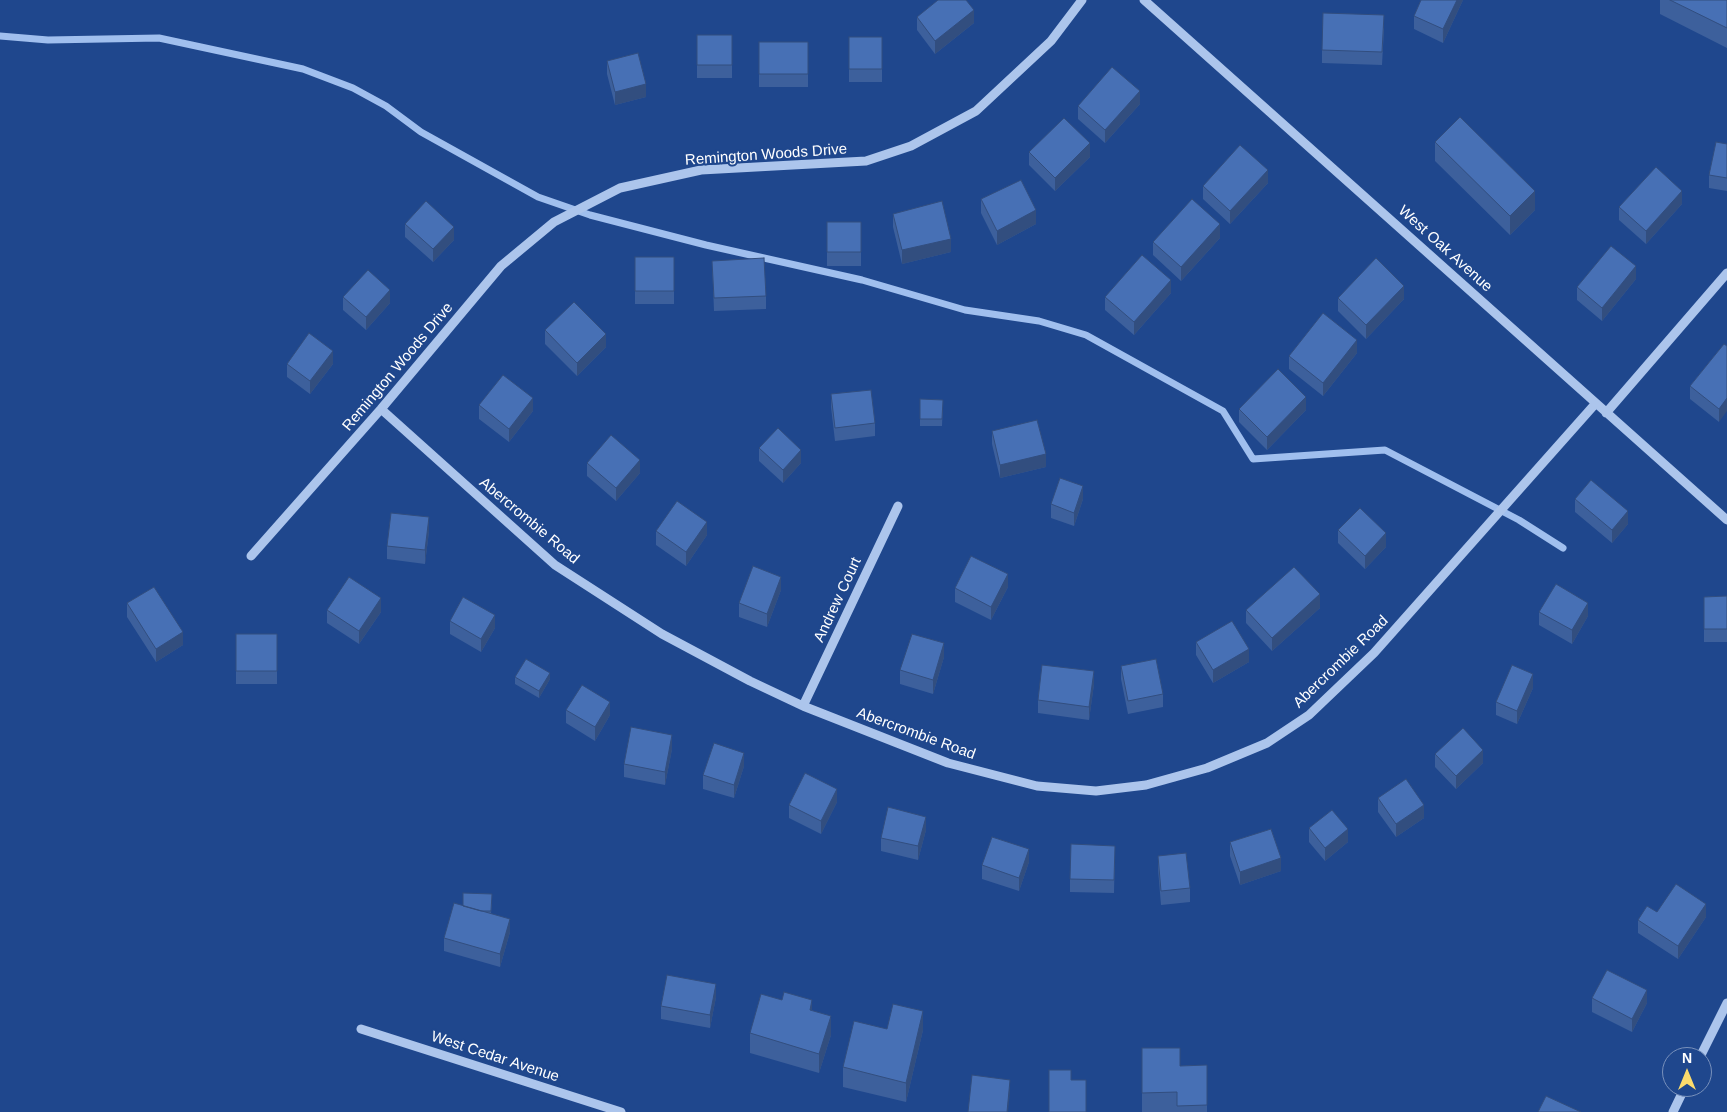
<!DOCTYPE html>
<html>
<head>
<meta charset="utf-8">
<style>
	body { margin:0 }
	#map { position:relative; width:1727px; height:1112px; overflow:hidden; background:#1f478d; font-family:Helvetica,sans-serif }
	canvas { display:block }
	.north { position:absolute; left:1662px; top:1047px; width:50px; height:50px; box-sizing:border-box; background:#1f478d; border:1px solid #7991bb; border-radius:50%; rotate:0deg; font-size:14px; font-weight:700; line-height:20px; text-align:center; color:#fff }
	.north::after { content:''; display:block; margin:auto; width:18px; height:22px; background:#fbdb6c; clip-path:polygon(50% 0,100% 100%,50% 72%,0 100%) }
</style>
</head>
<body>
<div id="map">
<canvas width="1727" height="1112"></canvas>
<div class="north">N</div>
</div>
<script>
const ctx = document.querySelector('canvas').getContext('2d');
ctx.lineJoin = 'round';
const toPath = rows => new Path2D(rows.map(r => 'M' + r).join(''));
function strokePath(path, color, width, dash) { ctx.strokeStyle = color; ctx.lineWidth = width; ctx.lineCap = dash ? 'butt' : 'round'; ctx.setLineDash(dash || []); ctx.stroke(path); }
function fillPath(path, color) { ctx.fillStyle = color; ctx.fill(path, 'evenodd'); }
function label(font, color, halo, rows, align = 'center') {
  ctx.font = font + ' Helvetica,sans-serif'; ctx.lineWidth = 4; ctx.setLineDash([]); ctx.textBaseline = 'middle'; ctx.strokeStyle = halo; ctx.fillStyle = color; for (const [text, x, y, turn = 0] of rows) {
    ctx.save(); ctx.translate(x, y); ctx.rotate((+turn || 0) * Math.PI / 180); ctx.textAlign = isNaN(turn) ? turn : align; if (halo) ctx.strokeText(text, 0, 0); ctx.fillText(text, 0, 0); ctx.restore();
  }
}
strokePath(toPath([
	[0,36,48,40,159,38,303,69,353,88,386,106,421,132,538,197,590,215,706,245,862,280,965,310,1039,321,1086,335,1223,411,1253,459,1385,450,1519,520,1563,548]
]), '#a0bfee', 7);
strokePath(toPath([
	[1144,0,1727,520],
	[381,409,555,565,662,634,750,681,803,706,948,763,1037,786,1096,791,1146,785,1207,768,1267,743,1309,715,1374,653,1596,403],
	[1606,413,1727,273],
	[251,556,381,409,501,266,554,222,620,188,701,170,866,161,911,146,976,111,1051,41,1082,0],
	[803,706,898,506],
	[361,1029,621,1112],
	[1700,1057,1727,1003],
	[1673,1112,1685,1087]
]), '#acc5ec', 9);
fillPath(toPath([
	[1463,0,1443,43,1414,29,1414,16],
	[1660,0,1727,0,1727,48,1660,14],
	[917,17,974,23,935,54,917,30],
	[1384,28,1382,65,1322,63,1322,50],
	[697,35,732,35,732,78,697,78],
	[849,37,882,37,882,82,849,82],
	[759,42,808,42,808,87,759,87],
	[607,61,646,97,615,105,607,74],
	[1140,104,1105,143,1078,119,1078,106],
	[1435,142,1535,210,1510,235,1435,161],
	[1727,144,1727,191,1709,188,1709,175],
	[1029,152,1090,157,1055,191,1029,165],
	[1268,183,1230,224,1203,199,1203,186],
	[981,199,1036,224,997,245,981,213],
	[1682,204,1646,244,1619,220,1619,207],
	[893,214,951,252,902,264,893,227],
	[827,222,861,222,861,266,827,266],
	[405,224,454,240,433,262,405,237],
	[1220,238,1181,281,1153,255,1153,242],
	[635,257,674,257,674,304,635,304],
	[712,261,766,296,766,309,714,311],
	[1636,279,1602,321,1577,300,1577,287],
	[1171,293,1134,335,1105,310,1105,297],
	[343,297,390,303,366,330,343,310],
	[1338,298,1404,299,1366,339,1338,311],
	[545,330,606,347,577,376,545,344],
	[1724,344,1719,422,1690,399,1690,386],
	[1357,353,1323,396,1289,369,1289,356],
	[287,364,333,364,310,394,287,377],
	[831,394,875,423,875,436,835,441,831,407],
	[920,399,943,400,942,426,920,426],
	[479,405,533,411,509,442,479,419],
	[1239,409,1306,410,1267,450,1239,422],
	[992,431,1046,467,1000,478,992,444],
	[759,448,801,463,783,483,759,461],
	[587,463,640,473,616,501,587,476],
	[1083,499,1074,526,1051,518,1051,504],
	[1575,499,1628,524,1612,543,1575,512],
	[1338,530,1386,547,1365,569,1338,543],
	[429,531,425,564,387,559,387,546],
	[656,531,707,535,686,566,656,545],
	[1008,587,991,620,955,602,955,588],
	[781,590,767,627,739,617,739,603],
	[1727,596,1727,642,1704,642,1704,597],
	[127,603,183,645,156,662,127,617],
	[1320,608,1272,651,1246,623,1246,610],
	[327,610,381,612,359,644,327,623],
	[1539,612,1588,616,1572,644,1539,625],
	[450,621,495,628,481,652,450,634],
	[236,634,277,634,277,684,236,684],
	[1196,642,1249,662,1213,683,1196,655],
	[944,657,933,694,900,684,900,670],
	[1121,666,1163,694,1163,707,1128,714,1121,679],
	[515,677,550,679,539,698,515,684],
	[1094,684,1089,720,1038,713,1038,700],
	[1533,688,1517,724,1496,715,1496,702],
	[566,710,610,715,595,741,566,723],
	[672,749,665,785,624,777,624,764],
	[1435,754,1483,763,1456,789,1435,767],
	[744,766,734,798,703,789,703,775],
	[1378,798,1424,818,1396,837,1378,812],
	[837,802,821,834,789,818,789,805],
	[1309,828,1348,842,1325,861,1309,842],
	[926,830,918,860,881,851,881,838],
	[1230,842,1281,871,1240,885,1230,856],
	[1115,846,1114,893,1070,892,1070,879],
	[1158,856,1190,888,1190,902,1161,905,1158,869],
	[1029,862,1019,891,982,879,982,865],
	[492,894,491,914,510,932,500,967,444,951,444,938,463,906],
	[1657,912,1706,917,1678,959,1638,933,1638,920],
	[716,997,710,1028,661,1019,661,1006],
	[1592,998,1647,1003,1632,1032,1592,1012],
	[812,1010,831,1035,819,1073,750,1053,750,1033],
	[887,1029,923,1030,906,1102,843,1087,843,1067],
	[1142,1048,1180,1066,1207,1065,1207,1112,1142,1112]
]), '#3d609c');
fillPath(toPath([
	[1457,0,1463,0,1443,43,1443,29],
	[974,10,974,23,935,54,935,41],
	[646,84,646,97,615,105,615,92],
	[1140,91,1140,104,1105,143,1105,130],
	[1090,143,1090,157,1055,191,1055,178],
	[1268,170,1268,183,1230,224,1230,211],
	[1535,191,1535,210,1510,235,1510,216],
	[1682,191,1682,204,1646,244,1646,231],
	[1036,210,1036,224,997,245,997,231],
	[1220,224,1220,238,1181,281,1181,267],
	[454,227,454,240,433,262,433,249],
	[951,239,951,252,902,264,902,250],
	[1636,266,1636,279,1602,321,1602,308],
	[1171,280,1171,293,1134,335,1134,322],
	[1404,286,1404,299,1366,339,1366,325],
	[390,290,390,303,366,330,366,317],
	[606,334,606,347,577,376,577,363],
	[1357,340,1357,353,1323,396,1323,383],
	[333,351,333,364,310,394,310,381],
	[1306,397,1306,410,1267,450,1267,437],
	[533,398,533,411,509,442,509,429],
	[1727,398,1727,411,1719,422,1719,409],
	[801,450,801,463,783,483,783,470],
	[1046,454,1046,467,1000,478,1000,465],
	[640,460,640,473,616,501,616,488],
	[1083,486,1083,499,1074,526,1074,513],
	[1628,511,1628,524,1612,543,1612,530],
	[429,517,429,531,425,564,425,550],
	[707,522,707,535,686,566,686,552],
	[1386,533,1386,547,1365,569,1365,556],
	[1008,574,1008,587,991,620,991,607],
	[781,577,781,590,767,627,767,614],
	[1320,594,1320,608,1272,651,1272,638],
	[381,598,381,612,359,644,359,631],
	[1588,603,1588,616,1572,644,1572,630],
	[495,615,495,628,481,652,481,639],
	[183,632,183,645,156,662,156,649],
	[944,643,944,657,933,694,933,680],
	[1249,649,1249,662,1213,683,1213,670],
	[1094,671,1094,684,1089,720,1089,707],
	[550,673,550,679,539,698,539,691],
	[1533,674,1533,688,1517,724,1517,711],
	[610,702,610,715,595,741,595,727],
	[672,735,672,749,665,785,665,772],
	[1483,750,1483,763,1456,789,1456,776],
	[744,753,744,766,734,798,734,785],
	[837,789,837,802,821,834,821,821],
	[1424,805,1424,818,1396,837,1396,824],
	[926,817,926,830,918,860,918,846],
	[1348,829,1348,842,1325,861,1325,848],
	[1029,849,1029,862,1019,891,1019,878],
	[1281,858,1281,871,1240,885,1240,872],
	[1706,904,1706,917,1678,959,1678,946],
	[510,919,510,932,500,967,500,954],
	[716,984,716,997,710,1028,710,1015],
	[1647,990,1647,1003,1632,1032,1632,1019],
	[812,1000,812,1020,810,1010],
	[923,1011,923,1030,906,1102,906,1083],
	[831,1016,831,1035,819,1073,819,1054],
	[1010,1080,1010,1093,1008,1112,1007,1112]
]), '#324e7f');
const building = toPath([
	[938,0,966,0,974,10,935,41,917,17,938,0],
	[1421,0,1457,0,1443,29,1414,16,1421,0],
	[1670,0,1727,0,1727,28,1670,0],
	[1323,13,1384,15,1382,52,1322,50,1323,13],
	[697,35,732,35,732,65,697,65,697,35],
	[849,37,882,37,882,69,849,69,849,37],
	[759,42,808,42,808,74,759,74,759,42],
	[638,53,646,84,615,92,607,61,638,53],
	[1112,67,1140,91,1105,130,1078,106,1112,67],
	[1460,117,1535,191,1510,216,1435,142,1460,117],
	[1064,118,1090,143,1055,178,1029,152,1064,118],
	[1716,142,1727,144,1727,178,1709,175,1716,142],
	[1240,145,1268,170,1230,211,1203,186,1240,145],
	[1656,167,1682,191,1646,231,1619,207,1656,167],
	[1021,180,1036,210,997,231,981,199,1021,180],
	[1192,199,1220,224,1181,267,1153,242,1192,199],
	[426,201,454,227,433,249,405,224,426,201],
	[942,201,951,239,902,250,893,214,942,201],
	[827,222,861,222,861,252,827,252,827,222],
	[1611,246,1636,266,1602,308,1577,287,1611,246],
	[1142,255,1171,280,1134,322,1105,297,1142,255],
	[635,257,674,257,674,291,635,291,635,257],
	[764,258,766,296,714,298,712,261,764,258],
	[1376,258,1404,286,1366,325,1338,298,1376,258],
	[368,270,390,290,366,317,343,297,368,270],
	[574,302,606,334,577,363,545,330,574,302],
	[1323,313,1357,340,1323,383,1289,356,1323,313],
	[309,333,333,351,310,381,287,364,309,333],
	[1724,344,1727,346,1727,398,1719,409,1690,386,1724,344],
	[1278,369,1306,397,1267,437,1239,409,1278,369],
	[503,375,533,398,509,429,479,405,503,375],
	[871,390,875,423,835,428,831,394,871,390],
	[920,399,943,400,942,419,920,419,920,399],
	[1037,420,1046,454,1000,465,992,431,1037,420],
	[778,428,801,450,783,470,759,448,778,428],
	[611,435,640,460,616,488,587,463,611,435],
	[1060,478,1083,486,1074,513,1051,504,1060,478],
	[1591,480,1628,511,1612,530,1575,499,1591,480],
	[677,501,707,522,686,552,656,531,677,501],
	[1360,508,1386,533,1365,556,1338,530,1360,508],
	[391,513,429,517,425,550,387,546,391,513],
	[971,556,1008,574,991,607,955,588,971,556],
	[753,566,781,577,767,614,739,603,753,566],
	[1294,567,1320,594,1272,638,1246,610,1294,567],
	[349,577,381,598,359,631,327,610,349,577],
	[1556,584,1588,603,1572,630,1539,612,1556,584],
	[154,587,183,632,156,649,127,603,154,587],
	[1727,596,1727,629,1704,629,1704,597,1727,596],
	[463,597,495,615,481,639,450,621,463,597],
	[1232,621,1249,649,1213,670,1196,642,1232,621],
	[236,634,277,634,277,671,236,671,236,634],
	[912,634,944,643,933,680,900,670,912,634],
	[526,659,550,673,539,691,515,677,526,659],
	[1156,659,1163,694,1128,701,1121,666,1156,659],
	[1042,665,1094,671,1089,707,1038,700,1042,665],
	[1512,665,1533,674,1517,711,1496,702,1512,665],
	[582,685,610,702,595,727,566,710,582,685],
	[631,727,672,735,665,772,624,764,631,727],
	[1463,728,1483,750,1456,776,1435,754,1463,728],
	[714,743,744,753,734,785,703,775,714,743],
	[805,773,837,789,821,821,789,805,805,773],
	[1406,779,1424,805,1396,824,1378,798,1406,779],
	[888,807,926,817,918,846,881,838,888,807],
	[1332,810,1348,829,1325,848,1309,828,1332,810],
	[1271,829,1281,858,1240,872,1230,842,1271,829],
	[992,837,1029,849,1019,878,982,865,992,837],
	[1071,844,1115,846,1114,880,1070,879,1071,844],
	[1186,853,1190,888,1161,891,1158,856,1186,853],
	[1676,884,1706,904,1678,946,1638,920,1647,906,1657,912,1676,884],
	[463,893,492,894,491,911,481,911,463,906,463,893],
	[454,903,510,919,500,954,444,938,454,903],
	[1607,970,1647,990,1632,1019,1592,998,1607,970],
	[667,975,716,984,710,1015,661,1006,667,975],
	[784,992,812,1000,810,1010,831,1016,819,1054,750,1033,761,994,782,1000,784,992],
	[893,1004,923,1011,906,1083,843,1067,854,1021,887,1029,893,1004],
	[1142,1048,1180,1048,1180,1066,1207,1065,1207,1105,1177,1106,1177,1092,1142,1093,1142,1048],
	[1049,1070,1071,1070,1071,1080,1086,1080,1086,1112,1049,1112,1049,1070],
	[972,1075,1010,1080,1007,1112,968,1112,972,1075],
	[1546,1096,1581,1112,1538,1112,1546,1096]
]);
fillPath(building, '#4770b5');
strokePath(building, '#324e7f', 1);
label('15px', '#fff', '#1f478d', [
	["Remington Woods Drive",766,155,-4],
	["West Oak Avenue",1445,249,42],
	["Remington Woods Drive",398,367,-50],
	["Abercrombie Road",529,521,40],
	["Andrew Court",838,600,-65],
	["Abercrombie Road",1341,662,-44],
	["Abercrombie Road",916,734,20],
	["West Cedar Avenue",495,1057,18]
]);
</script>
</body>
</html>
